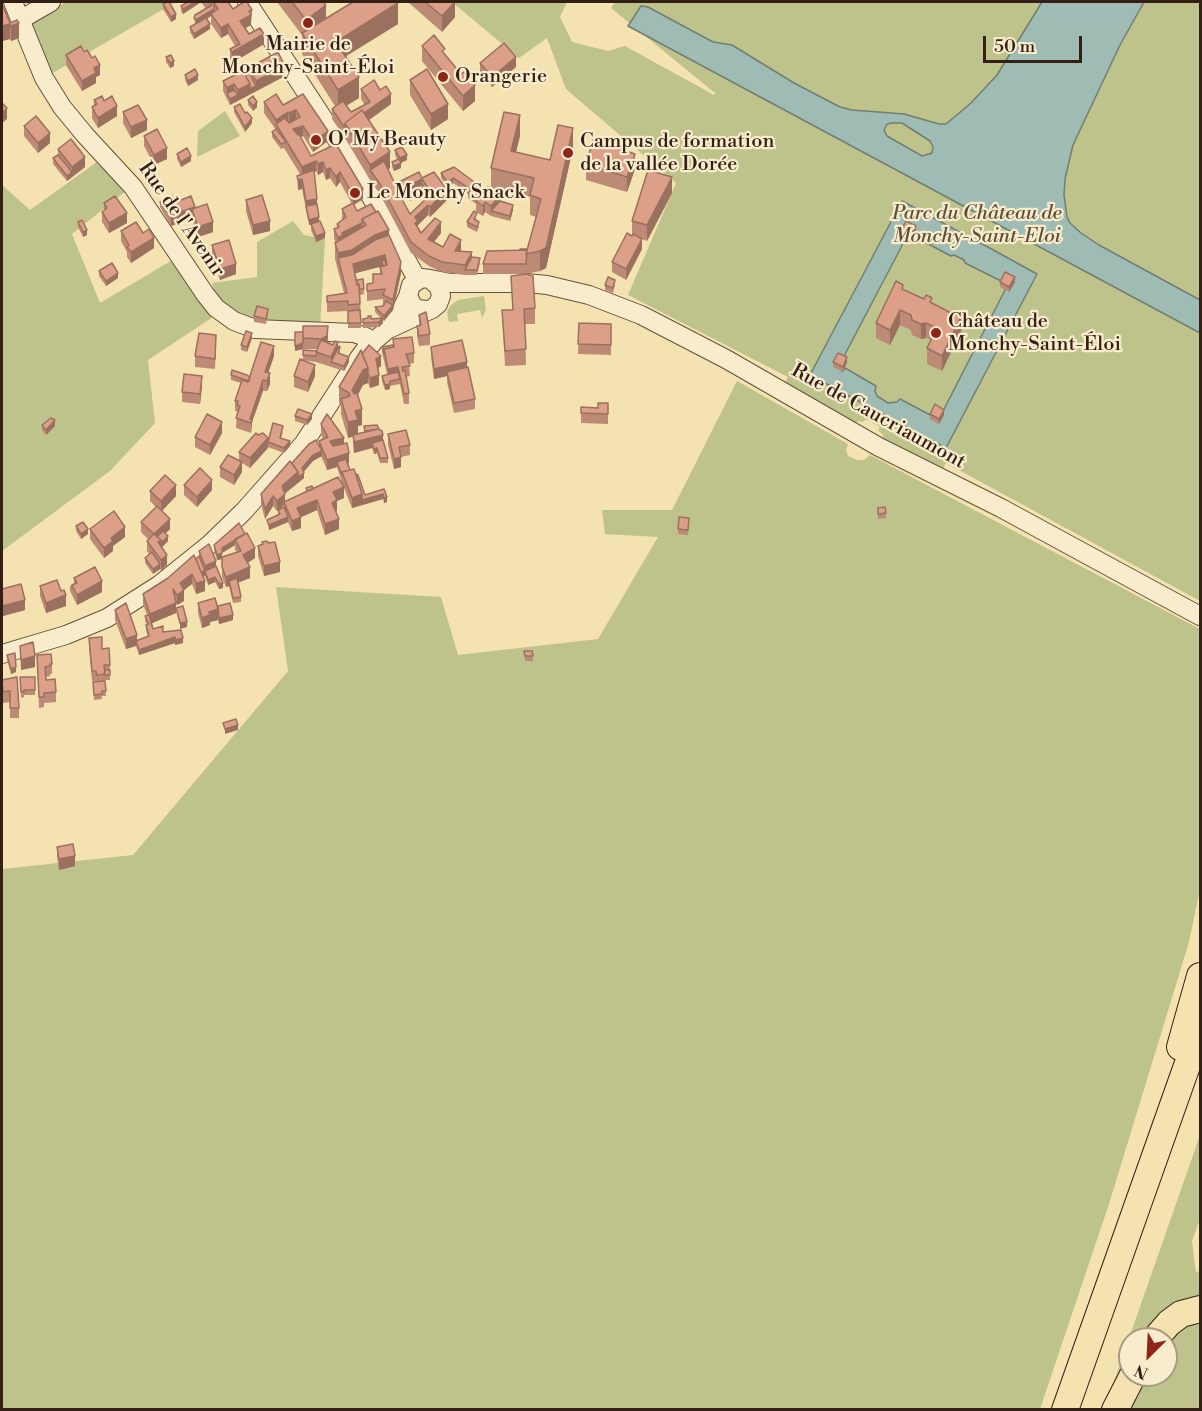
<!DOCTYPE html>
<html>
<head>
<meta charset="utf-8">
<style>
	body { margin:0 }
	#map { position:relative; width:1202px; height:1411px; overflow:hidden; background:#f5e2b1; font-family:"Libre Bodoni",serif }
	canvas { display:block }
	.frame { position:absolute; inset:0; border:3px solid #331f16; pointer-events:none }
	.north { position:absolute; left:1118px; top:1327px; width:60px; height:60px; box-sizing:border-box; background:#f8eccc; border:2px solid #a99a83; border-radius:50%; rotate:204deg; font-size:16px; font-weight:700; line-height:24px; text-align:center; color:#331f16 }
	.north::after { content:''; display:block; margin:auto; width:21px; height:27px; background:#8f2418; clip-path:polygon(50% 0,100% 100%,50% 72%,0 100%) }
	.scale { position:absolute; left:983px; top:36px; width:99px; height:27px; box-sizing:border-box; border:3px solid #331f16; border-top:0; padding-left:8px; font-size:18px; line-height:21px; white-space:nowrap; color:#331f16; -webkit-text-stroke:4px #f8eccc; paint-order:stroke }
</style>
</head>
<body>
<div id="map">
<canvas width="1202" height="1411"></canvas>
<div class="frame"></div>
<div class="north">N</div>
<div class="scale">50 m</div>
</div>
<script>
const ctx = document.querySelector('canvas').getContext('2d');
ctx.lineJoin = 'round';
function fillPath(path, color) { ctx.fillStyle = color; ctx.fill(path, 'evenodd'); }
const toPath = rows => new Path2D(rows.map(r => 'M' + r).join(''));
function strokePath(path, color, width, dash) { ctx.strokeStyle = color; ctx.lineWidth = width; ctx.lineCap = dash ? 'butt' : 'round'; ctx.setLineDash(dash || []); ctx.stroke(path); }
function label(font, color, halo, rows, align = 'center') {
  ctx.font = font + ' "Libre Bodoni",serif'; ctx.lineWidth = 4.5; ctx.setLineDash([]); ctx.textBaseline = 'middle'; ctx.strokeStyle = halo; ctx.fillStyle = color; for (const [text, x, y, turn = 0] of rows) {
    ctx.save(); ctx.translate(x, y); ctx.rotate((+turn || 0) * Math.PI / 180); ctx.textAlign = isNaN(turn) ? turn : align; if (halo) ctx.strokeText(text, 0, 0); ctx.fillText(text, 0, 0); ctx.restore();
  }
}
fillPath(toPath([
	[66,2,176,2,51,74,29,27,31,22],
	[452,2,567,2,560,17,572,42,608,51,625,46,714,95,715,93,611,8,615,2,1200,2,1200,601,946,463,942,470,882,440,883,435,878,430,880,427,866,419,863,422,859,421,853,424,784,384,788,377,628,295,676,183,566,89,547,38,519,58],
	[225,111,240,136,197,157,198,131],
	[101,159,126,191,72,234,100,303,174,259,213,317,148,360,155,423,110,471,2,551,2,185,30,210],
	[293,221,304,235,325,239,320,329,253,324,219,303,212,283,257,277,257,242],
	[484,296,486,310,482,318,480,310,457,314,458,321,449,322,447,312,450,306,458,300],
	[737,381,848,444,846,450,848,456,857,460,864,460,870,455,1200,629,1200,889,1189,942,1109,1204,1040,1409,2,1410,2,869,133,855,288,671,276,587,441,597,458,655,598,639,658,537,605,534,602,510,672,510],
	[1200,1135,1200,1219,1192,1241,1196,1273,1200,1270,1200,1300,1146,1339,1130,1339,1130,1362,1107,1409,1104,1410],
	[1200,1317,1200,1409,1125,1410,1142,1375,1166,1375,1166,1339]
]), '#bdc38a');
const water = toPath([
	[1042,2,1144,2,1120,45,1073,145,1065,179,1064,195,1067,217,1070,223,1081,233,1099,245,1200,300,1200,333,628,26,641,6,648,7,713,42,732,45,794,83,840,107,852,110,904,114,939,124,946,124,971,103,997,75,1042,2],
	[893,123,902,123,930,141,933,147,932,153,922,156,887,136,884,130,887,124,893,123],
	[902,201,965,235,966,237,975,240,1037,274,946,448,810,375,902,201],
	[915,233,917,238,951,256,954,255,964,260,965,263,999,280,1003,280,1005,290,942,413,932,416,900,399,897,402,888,403,877,396,875,391,876,386,845,368,842,372,842,360,906,238,915,233]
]);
fillPath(water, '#9ebcb3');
strokePath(water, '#737d74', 1.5);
const minor = toPath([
	[13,2,44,78,62,107,85,135,133,187,205,294,216,308,234,321,255,329,354,333,366,337,372,344],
	[247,2,336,138,374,202,417,279],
	[20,20,51,2],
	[430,279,451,283,526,283,547,285,589,295,641,315,726,359,879,447,1001,508,1200,616],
	[391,328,432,309,438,304,441,296,439,287,430,279,422,278,411,285,408,296,413,306,418,309,426,310],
	[2,654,66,635,107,618,159,585,210,544,244,511,304,443,359,358,367,347,387,330,401,311,408,296]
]);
const highway = toPath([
	[1180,1047,1200,976],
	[1155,1339,1169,1323,1181,1314,1200,1309],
	[1065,1410,1200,1029],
	[1115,1410,1133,1375]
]);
strokePath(minor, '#64503d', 20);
strokePath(highway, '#331f16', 28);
strokePath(minor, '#f8eccc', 18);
strokePath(highway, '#f5e2b1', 26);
fillPath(toPath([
	[188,2,228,2,233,9,252,20,251,20,251,25,245,28,249,34,264,44,232,63,230,59,230,49,235,46,228,34,221,38,211,24,211,16,207,19,210,29,194,39,190,32,190,27,195,24,194,18,206,9,201,2,183,14,181,11,181,6],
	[277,2,323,2,326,19,398,24,345,57,359,98,346,105,351,112,365,105,361,99,361,89,391,104,369,120,390,168,388,169,395,184,422,178,445,186,446,185,441,178,441,173,454,167,513,210,510,221,491,216,485,212,483,216,476,212,476,204,468,198,468,193,453,183,450,186,453,194,430,217,428,215,418,225,418,227,421,233,441,233,434,242,443,247,461,250,460,251,480,263,477,275,465,275,442,272,429,266,411,253,380,194,370,180,345,138,332,119,332,109,335,106,302,54,302,35],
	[424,193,424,201,410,214,402,200,408,197,410,201],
	[408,2,455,2,455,17,442,32],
	[2,4,19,38,11,41,10,39,2,41],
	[163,4,176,19,171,22,163,9],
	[422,46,445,54,475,101,463,111,422,61],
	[66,55,100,75,96,77,96,83,82,91,66,65],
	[166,57,174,66,170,68,166,62],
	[480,63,516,67,492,87,480,73],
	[249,68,285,76,230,105,223,91,223,81,245,75,249,73],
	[185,75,198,80,188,86,185,80],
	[410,80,448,119,431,130,410,95],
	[303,94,328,141,313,152,303,136,301,137,311,156,336,144,363,199,354,205,357,211,389,235,401,273,393,310,384,321,383,320,383,323,379,327,363,328,363,319,381,318,375,312,375,307,383,306,383,299,367,301,367,284,373,284,373,274,380,274,380,267,355,273,357,280,363,279,364,294,360,295,361,328,348,328,348,311,327,312,327,296,344,293,335,259,335,243,336,243,334,239,334,229,337,228,337,224,342,220,342,209,352,204,340,182,336,187,330,178,326,180,323,172,318,175,316,171,314,172,319,221,325,238,316,242,311,230,311,224,312,224,309,225,302,189,298,190,297,176,300,174,284,148,281,149,272,137,272,132,276,130,264,113,264,102,283,105],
	[94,100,104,101,117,116,98,128,92,118,92,107,94,106],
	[248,100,257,107,253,111,248,105],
	[234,107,252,123,245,132,234,112],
	[123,112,147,130,131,138,123,123],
	[24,126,50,143,38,153,24,136],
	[144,136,167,159,154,165,144,146],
	[520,136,516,152,550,160,573,148,546,268,540,271,526,274,535,308,535,324,525,324,526,365,505,366,502,310,513,310,511,276,526,274,483,274,483,264,527,249,536,217,530,215,530,197,491,188,491,168],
	[58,149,85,167,67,181,53,164,53,158,58,155],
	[395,150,407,160,401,163,401,168,394,171,392,167,392,162,397,159,395,155],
	[177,154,191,161,181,167,177,159],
	[586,164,635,169,627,192,586,180],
	[672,193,647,241,642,239,642,249,626,280,612,272,612,262,632,236,632,221],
	[246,200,270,231,253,235,246,211],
	[160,202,175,202,195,208,213,232,198,237,192,218,171,226,160,207],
	[104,203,127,223,109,233,102,222,102,212,104,211],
	[477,218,476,220,479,227,477,232,467,227,467,222],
	[78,222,87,235,83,237,78,227],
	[901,230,916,231,911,240,901,236],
	[121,231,143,233,154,248,131,263,127,257,127,252,121,241],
	[212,245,236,274,220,280,212,255],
	[99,271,118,278,106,286,99,276],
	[1000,282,1015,282,1009,292,1000,287],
	[605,285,615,285,613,293,605,290],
	[903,290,932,303,962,329,942,371,927,364,927,348,931,340,926,338,921,339,912,335,911,330,900,325,890,345,876,338,876,323],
	[268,314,266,324,254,322,254,316],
	[419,315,430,334,430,345,419,346,417,336,417,326,419,325],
	[579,323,611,324,611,355,578,354],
	[295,332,328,336,327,342,338,347,340,352,340,353,349,362,344,371,316,362,303,360,303,350,317,351,318,349,303,349,295,351],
	[252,338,247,352,241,350,241,345],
	[393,339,414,353,414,363,409,364,410,376,406,377,409,393,409,404,404,404,400,384,390,386,390,389,385,390,382,381,382,376,387,374,382,352,382,347,393,345],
	[216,346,215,369,195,367,195,356],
	[431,347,467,367,475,399,475,409,454,413,447,382,447,376,434,379,431,357],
	[362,354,381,366,378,368,379,385,370,388,368,383,363,385,358,395,362,425,358,426,358,433,364,432,364,426,383,440,388,458,388,463,380,463,377,453,374,454,372,448,354,453,353,445,353,436,348,438,341,414,341,404,339,403,339,387],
	[274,356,268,373,270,384,267,391,263,391,252,422,251,433,236,428,237,411,235,411,235,401,241,383,231,380,231,375,250,377],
	[833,362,847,362,843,372,833,367],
	[294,376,315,376,308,392,294,387],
	[202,386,200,404,182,402,182,392],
	[608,403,608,424,581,423,581,407,598,408],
	[930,414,944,415,939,424,930,419],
	[295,416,312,419,307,425,295,421],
	[321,424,344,444,349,463,348,463,350,470,356,474,365,495,384,489,387,502,384,503,383,499,352,508,344,488,344,498,337,501,337,511,336,511,339,529,325,535,317,510,301,517,301,528,292,531,288,522,269,530,267,520,278,515,278,510,284,507,284,505,277,511,273,506,265,519,261,504,261,494,292,463,319,446,319,441,323,439,321,434],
	[321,456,327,470,337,467,342,483,313,489,306,488,306,492,285,502,285,493,304,478,304,472,313,461],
	[42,425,55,426,46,435,42,430],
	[283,432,281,438,290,446,284,453,268,447,250,468,242,463,242,472,234,485,220,477,220,467,239,461,239,452,268,442],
	[222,433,210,455,195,447,195,437],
	[388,434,410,445,410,455,401,457,401,467,394,469,388,445],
	[184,485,212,490,197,507,184,495],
	[150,491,176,496,162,511,170,529,165,534,168,541,162,547,167,565,161,570,160,569,153,574,145,563,145,558,149,554,147,551,147,541,148,539,141,532,141,522,156,507,150,501],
	[885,507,886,518,878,519,878,508],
	[239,523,255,558,248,563,250,578,238,582,241,597,241,602,233,603,229,586,226,587,222,577,222,557,237,552,235,550,235,545,222,553,222,559,217,560,214,550,214,545],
	[689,524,688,535,678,534,678,529],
	[76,526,88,534,81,539,76,531],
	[90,529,125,537,113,546,113,551,104,558,90,539],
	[262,542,280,572,264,576,258,556,258,546,262,545],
	[199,551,216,566,223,588,219,589,215,582,208,585,205,576,203,577,205,591,196,594,192,584,184,590,184,601,177,605,176,604,176,613,152,623,153,629,163,632,183,643,175,645,175,643,139,655,136,646,126,649,115,620,115,610,137,640,148,637,146,630,146,625,147,625,145,621,145,616,147,615,143,604,143,594,168,578,196,559,199,556],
	[74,578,102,592,77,605,70,591,70,586,74,583],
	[58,584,62,591,66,606,46,613,40,596,40,586],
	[2,589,25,610,3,616,2,610],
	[198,603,218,606,233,620,219,624,218,620,210,622,210,625,202,628,198,613],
	[89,638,102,649,110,665,110,680,105,680,106,696,102,696,102,699,94,700,93,682,96,682,96,681,92,681,89,648],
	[20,646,35,667,21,670],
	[524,651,532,651,533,661,525,661],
	[7,655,16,672,11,674,7,660],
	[37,655,52,664,52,674,50,674,50,676,46,677,46,680,56,692,56,702,44,703,44,707,39,708],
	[20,677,35,677,35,695,24,695,24,697,21,698],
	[2,680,19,708,19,718,10,718,10,702,3,703],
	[57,847,75,866,59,870,57,857]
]), '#bd8a75');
fillPath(toPath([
	[195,2,201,2,183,14,183,9],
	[455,2,455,17,442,32,442,16],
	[398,3,398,24,336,62,336,42],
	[326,5,326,26,306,40,306,20],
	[214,9,214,14,211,14,211,16,196,26,196,20],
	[252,10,251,25,240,31,240,21,249,11],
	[176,14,176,19,171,22,171,17],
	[19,23,19,38,11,41,11,26],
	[10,24,10,39,2,41,2,26],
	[210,24,210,29,194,39,194,34],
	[228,24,228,34,221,38,221,28],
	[264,34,264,44,232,63,232,52],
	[516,57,516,67,492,87,492,77],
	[174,61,174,66,170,68,170,63],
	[100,65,100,75,96,77,96,83,82,91,82,81,94,68],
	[285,66,285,76,230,105,230,99,238,95,238,90,250,84,256,86,256,81],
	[198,75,198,80,188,86,188,81],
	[359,77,359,98,338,111,338,90],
	[234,84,234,95,227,93,227,88],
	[475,85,475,101,463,111,463,96],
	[391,94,391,104,351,133,347,126],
	[257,102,257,107,253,111,253,106],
	[448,104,448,119,431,130,431,114],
	[117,106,117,116,98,128,98,118],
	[7,108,7,119,2,123,2,113],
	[296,110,296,120,289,124,289,113],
	[288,112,288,122,276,124,276,130,276,120],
	[520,115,520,136,511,172,511,151],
	[252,118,252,123,245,132,245,127],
	[147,120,147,130,131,138,131,127],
	[303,126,303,136,293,140,293,129],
	[573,128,573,148,546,268,540,271,540,251],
	[328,131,328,141,313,152,313,142],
	[50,133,50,143,38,153,38,143],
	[167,148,167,159,154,165,154,155],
	[390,152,390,168,375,177,370,170,370,165],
	[635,154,635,169,627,192,627,177],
	[407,155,407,160,400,163,401,163,401,168,394,171,394,166,400,164,400,158],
	[191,156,191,161,181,167,181,162],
	[85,157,85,167,67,181,67,176,72,172,72,167],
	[316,161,316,171,302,177,302,167],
	[323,162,323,172,318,175,318,164],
	[330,168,330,178,326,180,326,170],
	[340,172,340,182,336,187,336,177],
	[672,177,672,193,647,241,647,225],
	[453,178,453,183,448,188,448,183],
	[302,179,302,189,298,190,298,180],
	[422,179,422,189,424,188,424,193,410,201,410,196,408,192,408,197,398,202,398,192],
	[363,189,363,199,353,205,353,195],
	[453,189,453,194,430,217,430,207,447,190],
	[500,196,500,206,491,211,491,216,491,206],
	[317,199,317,209,306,206,306,211,306,201],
	[485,202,485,212,483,216,483,206],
	[428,205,428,215,418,225,418,232,415,234,415,217],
	[513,205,513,210,510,221,510,216],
	[195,207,195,217,192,209,192,218,171,226,171,215],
	[127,213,127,223,109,233,109,223],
	[319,217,319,222,309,225,309,220],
	[270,221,270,231,253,235,253,225],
	[213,222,213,232,198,237,198,227],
	[441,222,441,233,428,249,428,239],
	[362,223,362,234,338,248,338,238,342,233],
	[916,226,916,231,911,240,911,235],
	[87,230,87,235,83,237,83,232],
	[389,230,389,245,385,255,385,265,382,261,382,266,353,274,338,258,338,269,338,253,375,235],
	[325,233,325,238,316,242,316,236],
	[154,238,154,248,131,263,131,252],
	[642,239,642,249,626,280,626,269],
	[461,240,461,250,455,261,455,251],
	[472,252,472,262,465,270,465,265],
	[401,262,401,273,393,310,393,300],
	[236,264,236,274,220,280,220,269],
	[118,273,118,278,106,286,106,281],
	[1015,277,1015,282,1009,292,1009,287],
	[393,305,393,310,384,321,384,316],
	[900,310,900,325,890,345,890,330],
	[962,314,962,329,942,371,942,356],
	[383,318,383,323,379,327,379,322],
	[926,323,926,338,921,339,921,324],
	[328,326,328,336,327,346,321,349,321,339],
	[252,333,252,338,247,352,247,347],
	[338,342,338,353,331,362,331,357],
	[303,343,303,349,295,351,295,346],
	[274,346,274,356,265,382,265,372],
	[381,356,381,366,376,370,376,359],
	[349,357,349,362,344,371,344,366],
	[847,357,847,362,843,372,843,367],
	[467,362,467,372,447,372,447,376,434,379,434,369],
	[315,365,315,376,308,392,308,382],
	[398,367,398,377,388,379,388,369],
	[368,368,368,383,363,385,352,405,352,390,363,370],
	[270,373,270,384,267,391,267,381],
	[379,375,379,385,370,388,370,378],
	[202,376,202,386,200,404,200,394],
	[263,380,263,391,252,422,251,433,251,423,250,419],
	[390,384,390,389,385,390,385,385],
	[362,409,362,425,358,426,358,435,348,438,348,422,355,411],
	[944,410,944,415,939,424,939,419],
	[312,414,312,419,307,425,307,420],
	[55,420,55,426,46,435,46,430],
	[222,422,222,433,210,455,210,445],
	[383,435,383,445,372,443,372,448,354,453,354,442],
	[268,438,268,448,250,468,250,458],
	[344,438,344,448,330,452,330,441],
	[290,441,290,446,284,453,284,448],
	[377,448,377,453,374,454,374,449],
	[322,451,322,456,313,461,302,473,302,468,313,455],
	[349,453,349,463,339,466,337,462,337,467,327,470,327,460],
	[401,457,401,467,394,469,394,459],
	[242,462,242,472,234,485,234,475],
	[298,472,304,473,304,478,282,496,282,486],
	[212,480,212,490,197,507,197,497],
	[176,485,176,496,161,512,161,501],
	[344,487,344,498,337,501,337,511,332,513,332,503,333,492],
	[285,494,285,504,284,502,284,505,277,511,277,501],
	[362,494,383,494,383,499,352,508,352,498],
	[273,496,273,506,265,519,265,509],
	[387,497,387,502,384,503,384,498],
	[317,500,317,510,297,519,297,508],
	[288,517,288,522,269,530,269,525],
	[301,517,301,528,292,531,292,521],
	[170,519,170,529,157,541,154,534],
	[339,519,339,529,325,535,325,524],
	[125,527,125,537,113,546,113,551,104,558,104,548,111,538],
	[88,529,88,534,81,539,81,534],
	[168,536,168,541,161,548,158,542],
	[235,540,235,545,222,553,222,548],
	[255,548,255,558,243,565,243,555],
	[222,553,222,559,217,560,217,555],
	[167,555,167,565,161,570,161,560],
	[216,561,216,571,205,571,205,576,199,578,199,573,205,571,205,566],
	[280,562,280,572,264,576,264,566],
	[160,564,160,569,153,574,153,569],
	[250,567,250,578,230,586,229,581,229,586,226,587,226,577],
	[192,574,192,584,180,593,180,583],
	[215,577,215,582,208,585,208,580],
	[102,581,102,592,77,605,77,595],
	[205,581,205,591,196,594,196,583],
	[223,583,223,588,219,589,219,584],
	[184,590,184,601,177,605,177,595],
	[66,595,66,606,46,613,46,603],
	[25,600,25,610,3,616,3,606],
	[176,603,176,613,150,624,150,614],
	[218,609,218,620,210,622,210,625,202,628,202,618,209,612],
	[233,615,233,620,219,624,219,618],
	[187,622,187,627,180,629,180,623],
	[137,635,137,645,136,641,136,646,126,649,126,639],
	[175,637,175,643,139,655,139,650],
	[183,638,183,643,175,645,175,640],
	[35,656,35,667,21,670,21,660],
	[16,667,16,672,11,674,11,669],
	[238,725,238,730,225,734,225,729],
	[75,856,75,866,59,870,59,859]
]), '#9a705f');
const building = toPath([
	[167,2,169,2,176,14,171,17,163,4,167,2],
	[188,2,195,2,183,9,181,6,188,2],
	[210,2,217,2,214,3,214,9,196,20,194,18,195,15,212,5,210,2],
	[217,2,228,2,233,9,244,2,247,2,252,10,249,11,251,15,240,21,249,34,260,28,264,34,232,52,230,49,240,44,228,24,221,28,211,14,218,9,214,3,217,2],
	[292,2,323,2,326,5,306,20,292,2],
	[353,2,397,2,398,3,336,42,359,77,338,90,302,33,353,2],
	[425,2,455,2,442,16,425,2],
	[2,4,10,23,17,20,19,23,11,26,10,24,2,26,2,4],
	[206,18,210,24,194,34,190,27,206,18],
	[434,35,445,49,442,51,461,74,464,72,475,85,463,96,422,46,434,35],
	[504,43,516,57,492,77,480,63,504,43],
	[81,46,84,52,87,50,92,58,95,56,100,65,94,68,96,73,82,81,66,55,81,46],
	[278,52,285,66,256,81,249,68,278,52],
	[171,55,174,61,170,63,166,57,171,55],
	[195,69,198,75,188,81,185,75,195,69],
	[427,69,448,104,431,114,410,80,427,69],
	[243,71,250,84,238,90,234,84,227,88,223,81,243,71],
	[249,73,256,86,250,89,250,84,245,75,249,73],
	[374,80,380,90,386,86,391,94,364,113,362,110,345,123,345,128,332,109,343,101,351,112,370,102,361,89,374,80],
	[234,90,238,95,230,99,227,93,234,90],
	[276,94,283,105,303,94,328,131,313,142,303,126,293,129,298,135,299,134,311,156,336,144,363,189,353,195,340,172,336,177,330,168,326,170,323,162,318,164,316,161,302,167,276,124,285,118,289,123,300,117,296,110,289,113,288,112,276,120,264,102,276,94],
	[102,96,104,101,112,96,117,106,98,118,92,107,97,104,94,100,102,96],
	[253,96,257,102,253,106,248,100,253,96],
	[2,103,7,108,2,113,2,103],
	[240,104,245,113,247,112,252,118,245,127,234,107,240,104],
	[138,105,147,120,131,127,123,112,138,105],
	[362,110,390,152,370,165,345,123,362,110],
	[504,112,520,115,511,151,550,160,558,125,573,128,546,248,540,251,526,254,541,199,530,195,534,178,491,168,504,112],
	[36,116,50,133,38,143,24,126,36,116],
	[157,129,167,148,154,155,144,136,157,129],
	[276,129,286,142,281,144,272,132,276,129],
	[71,139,85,157,72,167,58,149,71,139],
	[593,140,635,154,627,177,586,164,593,140],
	[402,147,407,155,400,158,395,150,402,147],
	[187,148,191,156,181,162,177,154,187,148],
	[58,155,72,172,67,176,53,158,58,155],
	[399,159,401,163,394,166,392,162,399,159],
	[384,161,395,184,419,172,422,178,434,172,447,190,430,207,428,205,415,217,418,222,415,223,421,233,435,218,441,222,428,239,443,247,450,234,461,240,455,251,472,252,465,265,442,262,429,256,411,242,380,184,370,170,384,161],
	[422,179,428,188,424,190,429,196,410,214,398,192,422,179],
	[454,167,485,190,477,200,468,193,470,189,453,178,448,183,441,173,454,167],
	[314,170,317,199,306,201,302,179,298,180,297,176,314,170],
	[648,170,672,177,647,225,632,221,648,170],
	[422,184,424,188,410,196,408,192,422,184],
	[447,184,453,189,447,195,447,190,445,186,447,184],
	[488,187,500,196,491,206,485,202,483,206,476,201,488,187],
	[262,195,270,221,253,225,246,200,262,195],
	[115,196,127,213,109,223,102,212,107,208,104,203,115,196],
	[172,196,175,202,179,201,166,206,166,211,160,202,172,196],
	[191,196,195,207,171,215,166,206,191,196],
	[500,201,513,205,510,216,491,211,500,201],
	[353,203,357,211,371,204,376,212,362,219,362,223,342,233,343,235,338,238,334,229,339,227,337,224,346,217,342,209,353,203],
	[207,204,213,222,198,227,192,209,207,204],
	[317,204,319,217,309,220,306,206,317,204],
	[378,211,389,230,375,235,352,250,338,253,335,243,366,225,362,219,378,211],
	[474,211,477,213,474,219,479,222,477,227,467,222,474,211],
	[82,220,87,230,83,232,78,222,82,220],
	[320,221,325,233,316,236,311,224,320,221],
	[906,221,916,226,911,235,901,230,906,221],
	[136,222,143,233,149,229,154,238,131,252,127,247,129,245,121,231,136,222],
	[627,233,632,236,633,234,642,239,626,269,612,262,627,233],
	[389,235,401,262,393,300,383,295,385,289,367,291,367,284,373,283,373,274,382,274,380,267,387,265,385,255,353,264,357,285,359,284,360,304,348,305,348,301,327,302,327,296,347,293,338,258,352,255,375,240,389,235],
	[229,240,236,264,220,269,212,245,229,240],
	[520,249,527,249,527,250,520,250,520,249],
	[527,250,526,264,483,264,487,251,527,250],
	[472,257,480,258,477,270,465,270,472,257],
	[385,260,386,265,383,266,382,261,385,260],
	[112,263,118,273,106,281,99,271,112,263],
	[1005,272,1015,277,1009,287,1000,282,1005,272],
	[526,274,533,276,535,308,524,309,526,349,505,351,502,310,513,310,511,276,526,274],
	[608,277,615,280,613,288,605,285,608,277],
	[363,279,364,289,359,289,359,284,357,285,357,280,363,279],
	[896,281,903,285,902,289,924,299,926,295,932,298,930,302,953,314,955,310,962,314,942,356,927,348,937,328,926,323,921,324,912,320,911,315,900,310,890,330,876,323,896,281],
	[386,301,393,305,384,316,375,307,383,306,386,301],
	[257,306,268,309,266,319,254,316,257,306],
	[360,310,361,323,348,323,348,311,360,310],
	[426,312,430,334,419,336,417,326,421,325,419,315,426,312],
	[368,316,371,316,371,319,383,318,379,322,363,323,363,319,368,318,368,316],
	[579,323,611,324,611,345,578,344,579,323],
	[303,326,328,326,327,336,321,339,303,338,303,326],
	[246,331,252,333,247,347,241,345,246,331],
	[295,332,303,332,303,343,295,346,295,332],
	[199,333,216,335,215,359,195,356,199,333],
	[412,337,414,353,406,354,410,366,402,367,403,371,405,370,409,393,404,394,398,367,388,369,384,349,394,347,393,339,412,337],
	[321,340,333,345,335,341,338,342,331,357,316,352,321,340],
	[462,340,467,362,434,369,431,347,462,340],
	[261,342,274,346,265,372,270,373,267,381,263,380,250,419,252,420,251,423,236,418,240,406,237,405,238,401,235,401,242,380,248,382,261,342],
	[369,345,381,356,376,359,379,375,370,378,368,373,368,368,362,354,369,345],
	[393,345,393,347,384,349,384,354,382,347,393,345],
	[339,346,340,347,338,353,349,357,344,366,331,362,339,346],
	[303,350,317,351,316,356,303,355,303,350],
	[361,350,368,368,363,370,352,390,354,394,357,393,362,409,355,411,358,420,348,422,341,399,350,396,349,393,339,387,361,350],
	[838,353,847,357,843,367,833,362,838,353],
	[300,359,315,365,308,382,294,376,300,359],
	[468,367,475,399,454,403,447,372,468,367],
	[232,370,247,375,250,377,249,381,231,375,232,370],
	[398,372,400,379,390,381,390,384,385,385,382,376,398,372],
	[184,374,202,376,200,394,182,392,184,374],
	[598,403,608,403,608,414,581,413,581,407,598,408,598,403],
	[935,404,944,410,939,419,930,414,935,404],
	[298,409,312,414,307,420,295,416,298,409],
	[207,414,222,422,210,445,195,437,207,414],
	[327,414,344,438,330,441,333,446,347,443,349,453,327,460,319,441,328,437,321,424,327,414],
	[51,418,55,420,46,430,42,425,51,418],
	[273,423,283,426,280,438,290,441,284,448,268,442,273,423],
	[377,425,379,429,365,431,364,426,377,425],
	[378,429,382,431,383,435,354,442,353,435,378,429],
	[406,430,410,445,399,447,401,457,394,459,388,434,406,430],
	[256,433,258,435,263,433,268,438,250,458,239,452,256,433],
	[316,440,322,451,313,455,302,468,304,473,298,477,298,472,292,463,309,444,316,440],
	[383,440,388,458,380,458,377,448,374,449,372,443,383,440],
	[228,455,242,462,234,475,220,467,228,455],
	[346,459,350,470,342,472,342,475,337,462,346,459],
	[290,461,298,472,282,486,285,494,277,501,273,496,265,509,261,494,290,461],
	[200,468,212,480,197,497,184,485,200,468],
	[354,469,362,494,352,498,342,472,354,469],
	[356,474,358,475,365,495,384,489,387,497,384,498,383,494,362,500,362,494,356,474],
	[165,475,176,485,161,501,150,491,165,475],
	[338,477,344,487,333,492,337,500,332,503,339,519,325,524,317,500,297,508,301,517,292,521,284,502,338,477],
	[312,486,313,489,308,491,306,488,312,486],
	[157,506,170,519,154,534,161,540,158,542,167,555,161,560,147,541,154,534,141,522,157,506],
	[284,507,288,517,269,525,267,520,280,514,278,510,284,507],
	[885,507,886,513,878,514,878,508,885,507],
	[114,511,125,527,111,538,113,541,104,548,90,529,114,511],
	[679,517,689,518,688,530,678,529,679,517],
	[83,522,88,529,81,534,76,526,83,522],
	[239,523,245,534,222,548,222,553,217,555,214,545,239,523],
	[163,531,168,536,161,543,161,540,157,537,163,531],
	[247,533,255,548,243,555,250,567,226,577,222,567,222,557,241,551,235,539,247,533],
	[267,541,268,543,275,542,280,562,264,566,258,546,263,544,262,542,267,541],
	[209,544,216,561,205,566,199,551,209,544],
	[152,552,160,564,153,569,145,558,152,552],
	[194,555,205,581,196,583,192,574,180,583,184,590,177,595,173,589,176,603,150,614,143,594,168,578,194,555],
	[199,556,205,571,216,566,223,583,219,584,215,577,208,580,205,571,201,572,196,559,199,556],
	[95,567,102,581,77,595,72,585,77,583,74,578,95,567],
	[237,578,241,597,233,598,229,581,237,578],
	[57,580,61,591,64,590,66,595,46,603,40,586,57,580],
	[21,584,25,600,3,606,2,600,2,589,21,584],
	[215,598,218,609,209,612,210,615,202,618,198,603,215,598],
	[126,603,137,635,126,639,115,610,126,603],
	[230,603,233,615,219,618,218,606,230,603],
	[183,606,187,622,180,623,176,608,183,606],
	[149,615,153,629,163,626,163,632,181,630,183,638,175,640,175,637,139,650,136,641,149,636,146,625,149,624,145,616,149,615],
	[102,637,102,649,109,648,110,665,104,665,105,674,97,675,96,671,92,671,89,638,102,637],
	[33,642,35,656,21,660,20,646,33,642],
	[524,651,532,651,533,656,525,656,524,651],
	[15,653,16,667,11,669,7,655,15,653],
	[51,654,52,664,50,664,50,666,45,667,46,680,55,679,56,692,44,693,44,697,39,697,37,655,51,654],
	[105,670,110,670,110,675,104,675,105,670],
	[17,677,19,708,10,708,10,691,3,692,2,680,17,677],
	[20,677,35,677,35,690,24,690,24,692,21,692,20,677],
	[105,681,106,691,102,691,102,694,94,695,93,682,105,681],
	[236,719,238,725,225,729,223,723,236,719],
	[73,844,75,856,59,859,57,847,73,844]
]);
fillPath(building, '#dca088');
strokePath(building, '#9a705f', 1.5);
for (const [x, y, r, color] of [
	[308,23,6,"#8f2418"],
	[443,77,6,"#8f2418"],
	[316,140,6,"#8f2418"],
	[568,153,6,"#8f2418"],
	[355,193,6,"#8f2418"],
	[936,333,6,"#8f2418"]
]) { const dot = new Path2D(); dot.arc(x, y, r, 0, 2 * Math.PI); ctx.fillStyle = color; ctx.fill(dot); strokePath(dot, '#f8eccc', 2); }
label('20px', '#331f16', '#f8eccc', [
	["Mairie de",308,45,"center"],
	["Monchy-Saint-Éloi",308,68,"center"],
	["Orangerie",455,77],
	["O' My Beauty",328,140],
	["Campus de formation",580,142],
	["de la vallée Dorée",580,165],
	["Le Monchy Snack",367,193],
	["Château de",948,322],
	["Monchy-Saint-Éloi",948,345]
], 'left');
label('italic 20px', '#5c5039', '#f8eccc', [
	["Parc du Château de",977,214],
	["Monchy-Saint-Eloi",977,237]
]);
label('20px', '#331f16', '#f8eccc', [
	["Rue de l'Avenir",181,220,55],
	["Rue de Caucriaumont",878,417,29]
]);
</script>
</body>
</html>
